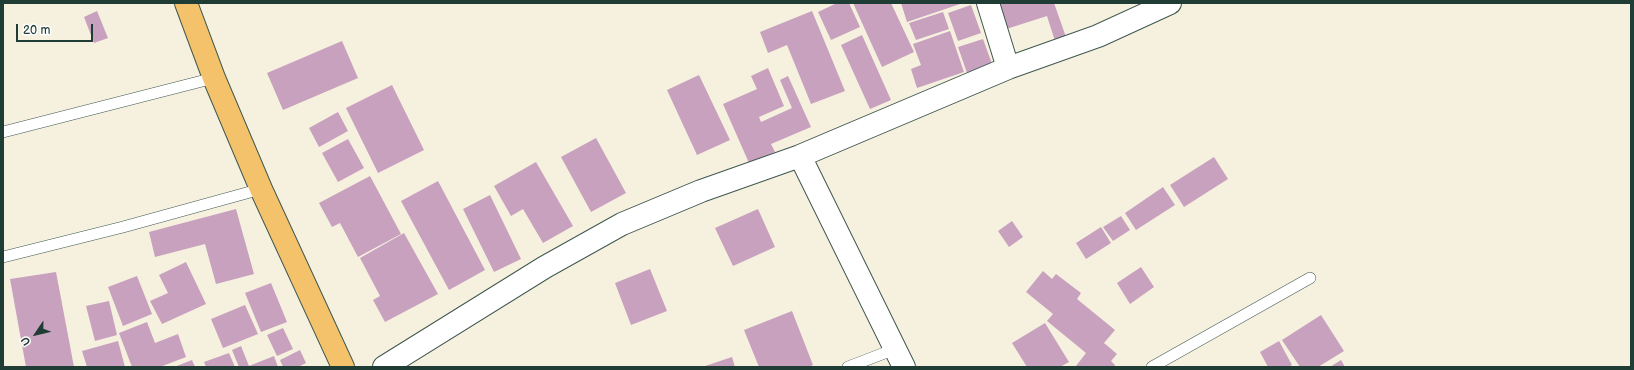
<!DOCTYPE html>
<html>
<head>
<meta charset="utf-8">
<style>
	body { margin:0 }
	#map { position:relative; width:1634px; height:370px; overflow:hidden; background:#f6f0df; font-family:"Balsamiq Sans",sans-serif }
	canvas { display:block }
	.frame { position:absolute; inset:0; border:4px solid #1f3d34; pointer-events:none }
	.north { position:absolute; left:16px; top:314px; width:40px; height:40px; -webkit-text-stroke:3px #fff; paint-order:stroke; rotate:235deg; font-size:11px; font-weight:700; line-height:16px; text-align:center; color:#1f3d34 }
	.north::after { content:''; display:block; margin:auto; width:14px; height:18px; background:#1f3d34; clip-path:polygon(50% 0,100% 100%,50% 72%,0 100%) }
	.scale { position:absolute; left:16px; top:24px; width:77px; height:18px; box-sizing:border-box; border:2px solid #1f3d34; border-top:0; padding-left:5px; font-size:12px; line-height:14px; white-space:nowrap; color:#1f3d34; -webkit-text-stroke:3px #fff; paint-order:stroke }
</style>
</head>
<body>
<div id="map">
<canvas width="1634" height="370"></canvas>
<div class="frame"></div>
<div class="north">U</div>
<div class="scale">20 m</div>
</div>
<script>
const ctx = document.querySelector('canvas').getContext('2d');
ctx.lineJoin = 'round';
function fillPath(path, color) { ctx.fillStyle = color; ctx.fill(path, 'evenodd'); }
const toPath = rows => new Path2D(rows.map(r => 'M' + r).join(''));
function strokePath(path, color, width, dash) { ctx.strokeStyle = color; ctx.lineWidth = width; ctx.lineCap = dash ? 'butt' : 'round'; ctx.setLineDash(dash || []); ctx.stroke(path); }
fillPath(toPath([
	[837,3,849,3,860,27,831,40,818,12],
	[853,3,891,3,914,52,882,67],
	[901,3,963,3,907,22],
	[991,3,1054,3,1066,37,1055,41,1047,16,1000,31],
	[971,5,981,33,958,41,948,13],
	[97,11,108,38,94,43,84,17],
	[812,11,845,91,811,104,787,45,768,53,760,32],
	[943,12,949,29,916,40,909,23],
	[950,31,964,72,917,88,911,69,921,65,913,44],
	[862,35,891,100,870,109,841,45],
	[983,39,992,64,967,73,958,47],
	[342,41,358,78,283,110,267,73],
	[768,68,784,106,759,117,761,122,792,108,780,80,788,76,811,127,771,144,775,152,749,163,723,104,757,89,751,76],
	[699,75,730,140,697,155,667,90],
	[392,85,424,150,378,173,346,108],
	[338,112,348,131,319,147,309,128],
	[596,138,626,193,591,212,561,157],
	[348,139,364,168,338,182,322,153],
	[1214,157,1228,179,1184,207,1170,185],
	[536,162,573,226,543,243,523,209,511,216,494,186],
	[370,176,401,234,358,257,340,223,332,227,319,203],
	[438,181,485,270,449,290,401,201],
	[1163,187,1175,205,1136,230,1125,213],
	[490,195,521,259,494,272,463,209],
	[236,209,254,274,216,284,205,244,155,257,149,232],
	[758,209,775,247,733,266,715,228],
	[1121,216,1130,230,1113,241,1103,227],
	[1012,221,1023,237,1009,247,998,231],
	[1101,227,1111,243,1086,259,1076,243],
	[404,233,438,294,385,322,373,300,380,296,360,258],
	[186,262,206,304,162,324,150,301,168,293,159,275],
	[1141,267,1154,287,1130,304,1117,283],
	[650,269,667,311,631,325,615,283],
	[1043,271,1052,279,1056,274,1081,293,1077,299,1115,330,1104,343,1117,354,1111,361,1115,365,1114,367,1076,366,1086,353,1047,321,1053,314,1026,292],
	[56,272,74,367,26,367,10,279],
	[137,276,152,314,123,326,108,287],
	[271,283,287,322,261,332,245,293],
	[109,301,117,335,95,341,86,306],
	[245,305,258,334,223,348,211,319],
	[792,311,813,365,809,367,759,367,744,330],
	[1321,315,1344,351,1318,367,1300,367,1282,340],
	[147,322,155,343,178,334,186,357,160,367,132,367,119,333],
	[1045,323,1069,362,1060,367,1027,367,1012,343],
	[283,328,293,349,277,356,267,335],
	[118,341,125,367,87,367,82,351],
	[1279,341,1292,365,1288,367,1268,367,1260,352],
	[241,346,249,366,274,356,278,367,239,367,232,350],
	[300,350,306,363,298,367,283,367,280,360],
	[229,353,235,367,206,367,204,362],
	[732,357,735,367,702,367],
	[192,360,195,367,174,367],
	[1341,360,1345,367,1330,367]
]), '#c8a1be');
const service = toPath([
	[3,132,214,78],
	[3,257,123,227,261,189],
	[848,367,895,349],
	[1152,367,1310,278]
]);
const minor = toPath([
	[988,3,1008,68],
	[800,156,904,367],
	[384,367,545,267,622,224,701,191,800,156,1008,68,1098,36,1170,3]
]);
const primary = toPath([
	[186,3,214,78,261,189,343,367]
]);
strokePath(service, '#3f584e', 12);
strokePath(minor, '#3f584e', 24);
strokePath(primary, '#3f584e', 24);
strokePath(service, '#fff', 11);
strokePath(minor, '#fff', 22);
strokePath(primary, '#f3c26a', 22);
</script>
</body>
</html>
